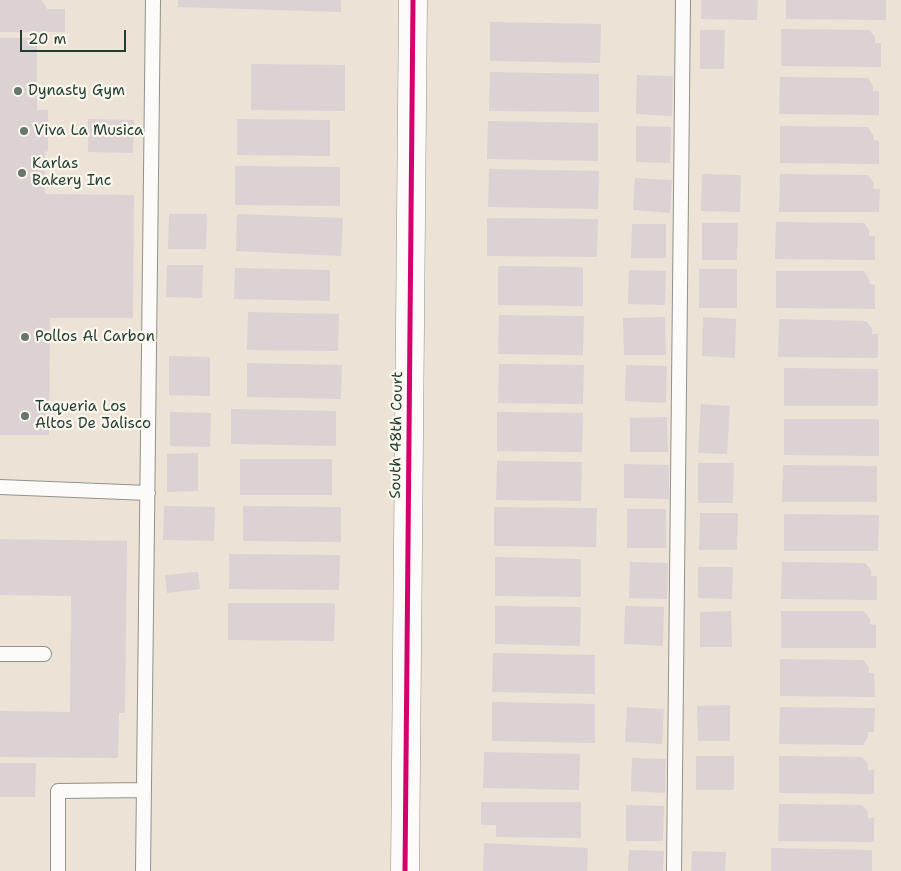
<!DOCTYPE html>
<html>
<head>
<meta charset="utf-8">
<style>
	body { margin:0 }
	#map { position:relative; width:901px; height:871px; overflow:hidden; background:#ece3d6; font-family:"Shantell Sans",sans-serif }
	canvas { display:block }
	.scale { position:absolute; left:20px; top:30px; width:106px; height:22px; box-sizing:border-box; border:2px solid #1f3d34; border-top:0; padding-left:6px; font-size:15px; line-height:18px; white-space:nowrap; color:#1f3d34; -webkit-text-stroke:4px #fbf7ec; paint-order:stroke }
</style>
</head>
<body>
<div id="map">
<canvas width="901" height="871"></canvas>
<div class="scale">20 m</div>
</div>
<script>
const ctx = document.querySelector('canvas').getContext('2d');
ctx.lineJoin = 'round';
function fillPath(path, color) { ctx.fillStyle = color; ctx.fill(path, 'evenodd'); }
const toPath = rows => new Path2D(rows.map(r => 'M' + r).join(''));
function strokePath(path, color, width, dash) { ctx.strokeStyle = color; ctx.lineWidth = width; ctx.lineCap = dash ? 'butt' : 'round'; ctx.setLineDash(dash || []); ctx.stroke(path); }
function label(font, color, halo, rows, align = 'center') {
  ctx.font = font + ' "Shantell Sans",sans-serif'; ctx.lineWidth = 4.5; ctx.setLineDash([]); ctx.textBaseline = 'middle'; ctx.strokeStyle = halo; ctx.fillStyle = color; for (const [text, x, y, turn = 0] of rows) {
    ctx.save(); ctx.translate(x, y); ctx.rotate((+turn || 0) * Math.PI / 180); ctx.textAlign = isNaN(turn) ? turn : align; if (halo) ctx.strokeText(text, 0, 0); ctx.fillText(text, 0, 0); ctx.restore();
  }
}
fillPath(toPath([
	[0,0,42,0,47,9,65,9,65,32,0,32],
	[178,0,341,0,341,12,178,7],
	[701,0,758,0,757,20,701,19],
	[786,0,886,0,886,20,786,19],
	[490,22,601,24,600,63,490,61],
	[781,29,869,30,875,37,875,43,881,43,881,67,781,66],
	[700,30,725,30,724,69,700,69],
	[0,38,37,38,37,110,48,110,48,152,45,151,45,194,134,195,133,318,50,318,49,435,0,435],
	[251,64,345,65,345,111,251,110],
	[490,72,599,74,599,112,489,111],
	[637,75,673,76,672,116,636,114],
	[780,77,868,78,873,86,873,91,879,91,879,115,779,114],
	[88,119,134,120,133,153,88,152],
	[237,119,330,120,330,156,237,155],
	[488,121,598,123,598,161,487,159],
	[636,126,671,127,670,163,636,162],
	[780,126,868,127,873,135,874,140,879,141,879,164,780,163],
	[235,166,340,167,340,206,235,205],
	[489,169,599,171,598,209,488,207],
	[702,174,741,175,740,212,701,211],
	[780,174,868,175,874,183,873,189,880,189,879,212,779,212],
	[635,178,672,180,670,213,633,210],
	[169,214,207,214,206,249,168,249],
	[237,214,343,218,341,256,236,251],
	[487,218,598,219,597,257,487,256],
	[776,222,864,223,869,230,869,236,875,236,875,260,775,259],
	[702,223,738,223,737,260,702,260],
	[632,224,666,224,666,258,631,258],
	[167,265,203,265,202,298,166,297],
	[498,266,583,267,583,306,498,305],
	[235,268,330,270,330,301,234,299],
	[699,269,737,269,737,308,699,308],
	[629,270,666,271,665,305,628,304],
	[776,271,864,271,869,279,870,284,875,285,875,309,776,308],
	[248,312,339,314,338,351,247,350],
	[499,315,584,316,583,355,498,354],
	[665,317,666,355,624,355,623,318],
	[703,317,736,319,735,358,702,356],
	[779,319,866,321,872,328,872,334,878,334,878,358,778,357],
	[169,356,210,357,210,396,169,395],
	[247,363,342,365,341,399,247,397],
	[499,364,584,365,583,404,498,403],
	[626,365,667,366,666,403,625,401],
	[784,368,878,369,878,406,784,406],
	[701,404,730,406,727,454,698,453],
	[231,409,336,411,336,446,231,444],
	[170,412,211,413,210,447,170,446],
	[497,412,583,413,582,452,497,451],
	[667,417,668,452,630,452,630,418],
	[784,419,879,419,879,456,784,455],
	[198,453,198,491,167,492,167,454],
	[240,459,332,459,332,495,240,495],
	[497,461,582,462,581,501,496,500],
	[698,463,734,463,733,503,698,503],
	[624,464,669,465,669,499,624,498],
	[783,465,877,466,877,502,782,502],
	[164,506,215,507,214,541,163,540],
	[243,506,341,507,341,542,243,541],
	[494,507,597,508,596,547,494,546],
	[627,509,666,509,666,548,627,548],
	[700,513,738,513,737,550,699,550],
	[784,514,879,515,878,551,784,551],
	[0,539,127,541,125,713,119,713,118,758,0,757,0,711,70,712,71,596,0,595],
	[229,554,340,555,339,590,229,589],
	[495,557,581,559,581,597,495,596],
	[630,562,668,563,667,599,629,598],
	[782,562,865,563,871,570,871,576,877,576,877,600,781,599],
	[698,567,733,567,732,599,698,598],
	[198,572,200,589,167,593,165,575],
	[228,603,335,603,334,641,228,640],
	[495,606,581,607,580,646,495,644],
	[625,606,664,607,663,646,624,644],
	[731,611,732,647,700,647,700,612],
	[781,611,864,611,870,619,870,624,876,625,876,648,781,648],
	[493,653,595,655,595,694,492,692],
	[780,659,863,660,869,667,869,673,874,673,875,697,780,696],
	[492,702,595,704,595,743,492,741],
	[730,705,730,741,698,741,697,706],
	[627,707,664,709,662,744,625,742],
	[780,707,875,708,874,732,868,732,868,737,863,745,779,744],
	[484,752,580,754,579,790,483,788],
	[696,756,734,756,734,790,696,790],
	[779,756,862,757,868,764,868,770,874,770,874,794,779,793],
	[632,758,666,759,665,793,631,791],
	[0,763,36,763,35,797,0,797],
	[481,802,581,802,581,838,496,837,496,825,481,825],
	[779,804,862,805,868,812,868,818,874,818,874,842,778,841],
	[626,805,664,806,663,841,626,841],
	[484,843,588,848,587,871,483,871],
	[771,848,872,850,872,871,771,871],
	[629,850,664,851,663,871,628,871],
	[692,851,726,852,725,871,691,871]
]), '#dcd1d3');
const service = toPath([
	[0,487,148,493],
	[0,654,44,654],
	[58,871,58,791,144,790],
	[143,871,153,0],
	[674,871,683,0]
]);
const minor = toPath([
	[405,871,413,0]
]);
strokePath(service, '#91928a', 16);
strokePath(minor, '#91928a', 29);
strokePath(service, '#fcfbf9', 14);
strokePath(minor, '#fcfbf9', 28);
strokePath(toPath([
	[405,871,413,0]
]), '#d6006c', 5);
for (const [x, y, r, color] of [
	[18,91,5,"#67776d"],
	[24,131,5,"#67776d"],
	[22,173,5,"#67776d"],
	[25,337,5,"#67776d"],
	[25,416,5,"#67776d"]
]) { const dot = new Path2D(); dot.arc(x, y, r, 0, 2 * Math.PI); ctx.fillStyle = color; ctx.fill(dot); strokePath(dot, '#fbf7ec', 2); }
label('15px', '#1f3d34', '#fbf7ec', [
	["Dynasty Gym",28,91],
	["Viva La Musica",34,131],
	["Karlas",32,164],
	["Bakery Inc",32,181],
	["Pollos Al Carbon",35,337],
	["Taqueria Los",35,407],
	["Altos De Jalisco",35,424]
], 'left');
label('15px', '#1f3d34', '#fbf7ec', [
	["South 48th Court",397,435,-89]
]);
</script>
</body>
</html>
